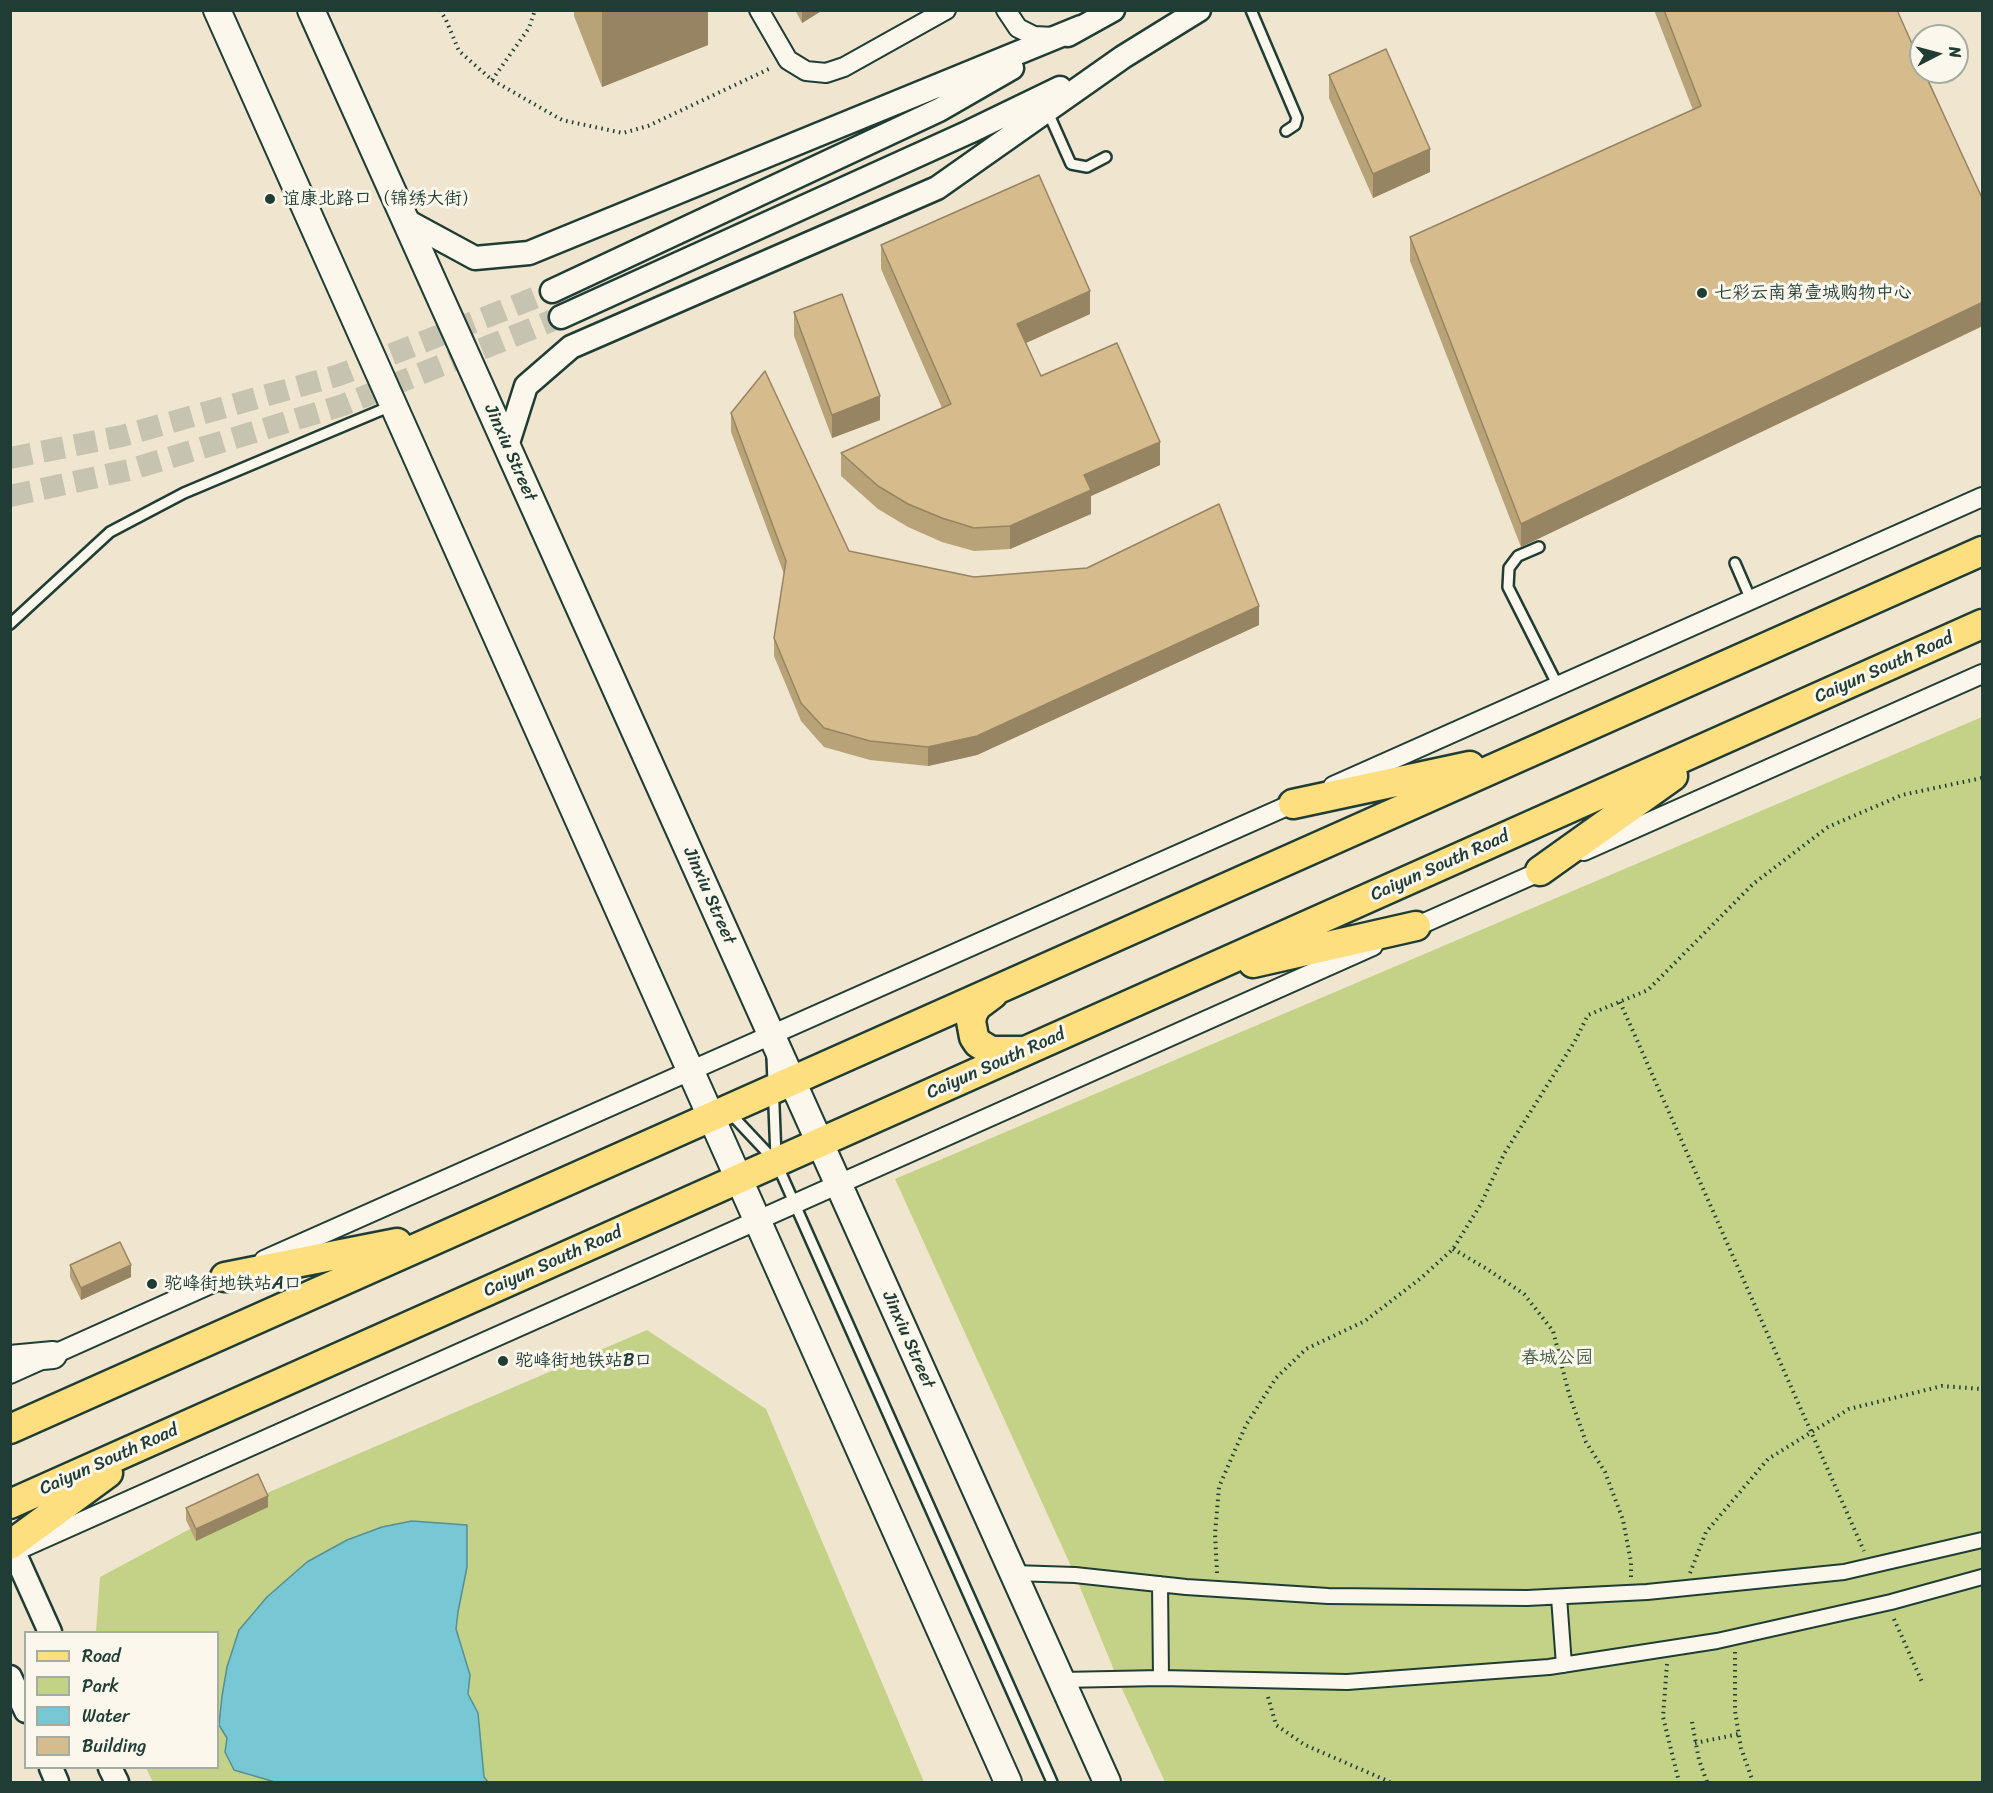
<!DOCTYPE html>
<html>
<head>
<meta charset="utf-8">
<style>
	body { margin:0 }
	#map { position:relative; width:1993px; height:1793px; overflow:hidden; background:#f0e5cf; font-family:Sriracha,sans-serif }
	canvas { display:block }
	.frame { position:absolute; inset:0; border:12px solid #1f3d34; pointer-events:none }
	.legend { position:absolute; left:24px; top:1631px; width:195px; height:138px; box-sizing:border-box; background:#fbf7ec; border:2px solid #a3ada2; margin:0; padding:8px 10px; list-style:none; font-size:18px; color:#1f3d34 }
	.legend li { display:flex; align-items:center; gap:12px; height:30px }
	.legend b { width:30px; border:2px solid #a3ada2 }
	.north { position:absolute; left:1909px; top:24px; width:60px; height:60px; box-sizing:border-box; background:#fbf7ec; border:2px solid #a3ada2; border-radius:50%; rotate:84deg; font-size:16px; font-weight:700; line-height:24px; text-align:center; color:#1f3d34 }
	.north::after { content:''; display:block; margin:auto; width:21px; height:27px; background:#1f3d34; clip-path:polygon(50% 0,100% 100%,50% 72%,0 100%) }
</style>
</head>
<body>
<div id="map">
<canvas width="1993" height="1793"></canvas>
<div class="frame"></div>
<ul class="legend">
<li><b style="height:8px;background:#fedf80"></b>Road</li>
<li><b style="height:16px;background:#c3d286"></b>Park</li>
<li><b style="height:16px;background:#78c7d5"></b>Water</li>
<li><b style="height:16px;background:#d6bc8c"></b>Building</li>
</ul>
<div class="north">N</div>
</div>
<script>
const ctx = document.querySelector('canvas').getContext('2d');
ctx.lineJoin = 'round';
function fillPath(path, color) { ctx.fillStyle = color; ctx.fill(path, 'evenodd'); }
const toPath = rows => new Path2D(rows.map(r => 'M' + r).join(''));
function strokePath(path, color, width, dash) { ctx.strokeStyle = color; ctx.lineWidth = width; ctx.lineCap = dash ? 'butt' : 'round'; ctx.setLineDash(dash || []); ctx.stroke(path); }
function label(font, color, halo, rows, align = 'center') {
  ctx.font = font + ' Sriracha,"LXGW WenKai TC",sans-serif'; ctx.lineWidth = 6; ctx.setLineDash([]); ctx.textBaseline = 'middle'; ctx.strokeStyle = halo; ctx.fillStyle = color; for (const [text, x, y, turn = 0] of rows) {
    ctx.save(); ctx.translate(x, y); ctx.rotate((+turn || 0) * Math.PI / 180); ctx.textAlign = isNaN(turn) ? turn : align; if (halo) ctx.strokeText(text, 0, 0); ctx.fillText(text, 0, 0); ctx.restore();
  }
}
fillPath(toPath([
	[1982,717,1982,1782,1165,1782,1118,1680,1075,1575,895,1179],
	[647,1330,766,1409,924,1782,153,1782,146,1768,218,1768,218,1632,96,1632,100,1577,218,1514]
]), '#c3d286');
const water = toPath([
	[412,1521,467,1525,467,1567,458,1612,456,1629,470,1675,468,1694,478,1713,484,1777,488,1782,275,1782,234,1770,225,1752,227,1738,219,1725,222,1696,227,1667,239,1630,267,1597,307,1562,347,1540,382,1527,412,1521]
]);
fillPath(water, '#78c7d5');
strokePath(water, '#549095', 1.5);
strokePath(toPath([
	[10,458,122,436,339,375,552,291],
	[10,496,129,470,343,405,561,317]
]), '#c6c3b0', 22, [22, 11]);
const service = toPath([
	[1251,10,1297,118,1295,125,1286,131],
	[1047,110,1071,164,1087,167,1106,157],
	[1539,547,1518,556,1509,568,1508,587,1558,686],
	[1735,563,1751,600],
	[10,624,110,532,184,493,391,406],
	[772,1057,776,1157],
	[729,1112,776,1162,1052,1782]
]);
const pedestrian = toPath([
	[1013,1573,1075,1575,1186,1587,1328,1596,1527,1598,1647,1592,1844,1572,1982,1540],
	[1160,1584,1161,1678],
	[1559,1597,1564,1665],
	[1061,1680,1161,1678,1347,1682,1549,1667,1717,1641,1891,1602,1982,1577]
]);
const minor = toPath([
	[759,10,788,60,806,71,826,73,844,67,946,10],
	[1006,10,1018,28,1034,36,1055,37],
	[1333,786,1982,497],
	[1584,851,1982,674],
	[1406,931,1548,868],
	[264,1260,1303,799],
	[10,1374,233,1274],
	[20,1549,1373,946]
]);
const tertiary = toPath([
	[1068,35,1113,10],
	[405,220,475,258,529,253,1081,27],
	[552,291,939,110,1012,68],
	[561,317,969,132,1060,88],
	[507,446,526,386,571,347,937,188,1123,57,1199,10],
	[14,1552,50,1632],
	[10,1677,26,1711],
	[51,1768,57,1782],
	[110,1768,117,1782]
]);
const secondary = toPath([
	[217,10,1008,1782],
	[311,10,1107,1782],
	[10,1359,53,1355]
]);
const primary = toPath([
	[1293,804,1470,766],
	[1540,871,1673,776],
	[1253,963,1416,926],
	[993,994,977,1006,973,1013,971,1021,974,1037,978,1043,991,1051,1022,1051],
	[225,1277,397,1243],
	[10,1429,1982,551],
	[10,1504,1982,624],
	[10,1545,108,1473]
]);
strokePath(service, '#1f3d34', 14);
strokePath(pedestrian, '#1f3d34', 18);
strokePath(minor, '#1f3d34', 22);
strokePath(tertiary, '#1f3d34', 27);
strokePath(secondary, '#1f3d34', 30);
strokePath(primary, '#1f3d34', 33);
strokePath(toPath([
	[440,10,446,20,459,51,492,80,562,120,623,133,648,126,771,68],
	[492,80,529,28,535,10],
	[1620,1002,1864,1551],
	[1453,1249,1487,1269,1524,1294,1553,1331,1569,1394,1586,1442,1605,1472,1623,1520,1631,1562,1631,1578],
	[1217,1573,1215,1534,1219,1487,1246,1425,1276,1378,1306,1349,1365,1321,1421,1278,1453,1249,1481,1204,1504,1154,1575,1041,1588,1015,1648,990,1753,884,1828,827,1902,795,1982,778],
	[1690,1573,1706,1532,1768,1459,1849,1409,1942,1386,1982,1389],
	[1894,1619,1923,1684],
	[1735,1652,1735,1711,1741,1748,1753,1782],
	[1667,1664,1663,1717,1679,1782],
	[1268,1697,1276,1725,1305,1745,1390,1782],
	[1692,1722,1699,1760,1707,1782],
	[1695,1743,1739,1734]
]), '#1f3d34', 4, [1.5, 4.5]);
strokePath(service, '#fbf7ec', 9);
strokePath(pedestrian, '#fbf7ec', 14);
strokePath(minor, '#fbf7ec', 18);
strokePath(tertiary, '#fbf7ec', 22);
strokePath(secondary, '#fbf7ec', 26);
strokePath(primary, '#fedf80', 28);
fillPath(toPath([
	[574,10,708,10,708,45,602,87,574,16],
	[795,10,823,10,802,23],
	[1654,10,1897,10,1983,200,1983,326,1521,547,1410,261,1410,237,1693,110],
	[1329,75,1430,172,1373,198,1329,98],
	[881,245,1090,314,1026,343,1041,376,1160,465,1091,496,1091,514,1010,549,974,551,942,542,908,527,878,509,841,476,841,453,942,408,881,269],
	[794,312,880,420,832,438,794,336],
	[731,413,849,551,974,577,1259,625,977,755,928,766,870,760,824,747,801,721,774,656,774,638,784,574,731,432],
	[70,1265,131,1277,81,1300,70,1277],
	[268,1507,196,1541,186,1520,186,1508]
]), '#b8a278');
fillPath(toPath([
	[602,10,708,10,708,45,602,87],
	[802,10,823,10,802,23],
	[1430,149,1430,172,1373,198,1373,174],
	[1090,291,1090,314,1017,347,1017,324],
	[1983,302,1982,326,1521,547,1521,524],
	[880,396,880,420,832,438,832,415],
	[1160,442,1160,465,1091,496,1091,514,1010,549,1010,526,1084,475],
	[1259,606,1259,625,977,755,928,766,928,747],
	[131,1265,131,1277,81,1300,81,1288],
	[268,1496,268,1507,196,1541,196,1529]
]), '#968462');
const building = toPath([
	[1664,10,1897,10,1921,64,1921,72,1924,72,1983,200,1983,302,1521,524,1410,237,1701,106,1664,10],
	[1386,49,1430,149,1373,174,1329,75,1386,49],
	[1039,175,1090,291,1017,324,1041,376,1117,343,1160,442,1084,475,1091,490,1010,526,974,528,942,518,908,504,878,486,841,453,951,404,881,245,1039,175],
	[842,294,880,396,832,415,794,312,842,294],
	[765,371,849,551,974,577,1087,568,1219,504,1259,606,977,736,928,747,870,741,824,728,801,703,774,638,786,561,731,413,765,371],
	[120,1242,131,1265,81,1288,70,1265,120,1242],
	[258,1474,268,1496,196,1529,186,1508,258,1474]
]);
fillPath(building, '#d6bc8c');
strokePath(building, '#968462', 1.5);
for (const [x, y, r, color] of [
	[270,199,6,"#1f3d34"],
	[1702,293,6,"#1f3d34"],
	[152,1284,6,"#1f3d34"],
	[503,1361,6,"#1f3d34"]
]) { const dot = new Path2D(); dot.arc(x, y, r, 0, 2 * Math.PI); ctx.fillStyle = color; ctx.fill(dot); strokePath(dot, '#fbf7ec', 2); }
label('18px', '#1f3d34', '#fbf7ec', [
	["谊康北路口（锦绣大街）",282,199],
	["七彩云南第壹城购物中心",1714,293],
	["驼峰街地铁站A口",164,1284],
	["驼峰街地铁站B口",515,1361]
], 'left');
label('18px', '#1f3d34', '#fbf7ec', [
	["Jinxiu Street",510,453,66],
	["Caiyun South Road",1884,668,-24],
	["Caiyun South Road",1440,866,-24],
	["Jinxiu Street",709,896,66],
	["Caiyun South Road",996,1064,-24],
	["Caiyun South Road",553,1262,-24],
	["Jinxiu Street",908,1340,66],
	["Caiyun South Road",109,1460,-24]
]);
label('18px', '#405b44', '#fbf7ec', [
	["春城公园",1557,1358]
]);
</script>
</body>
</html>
